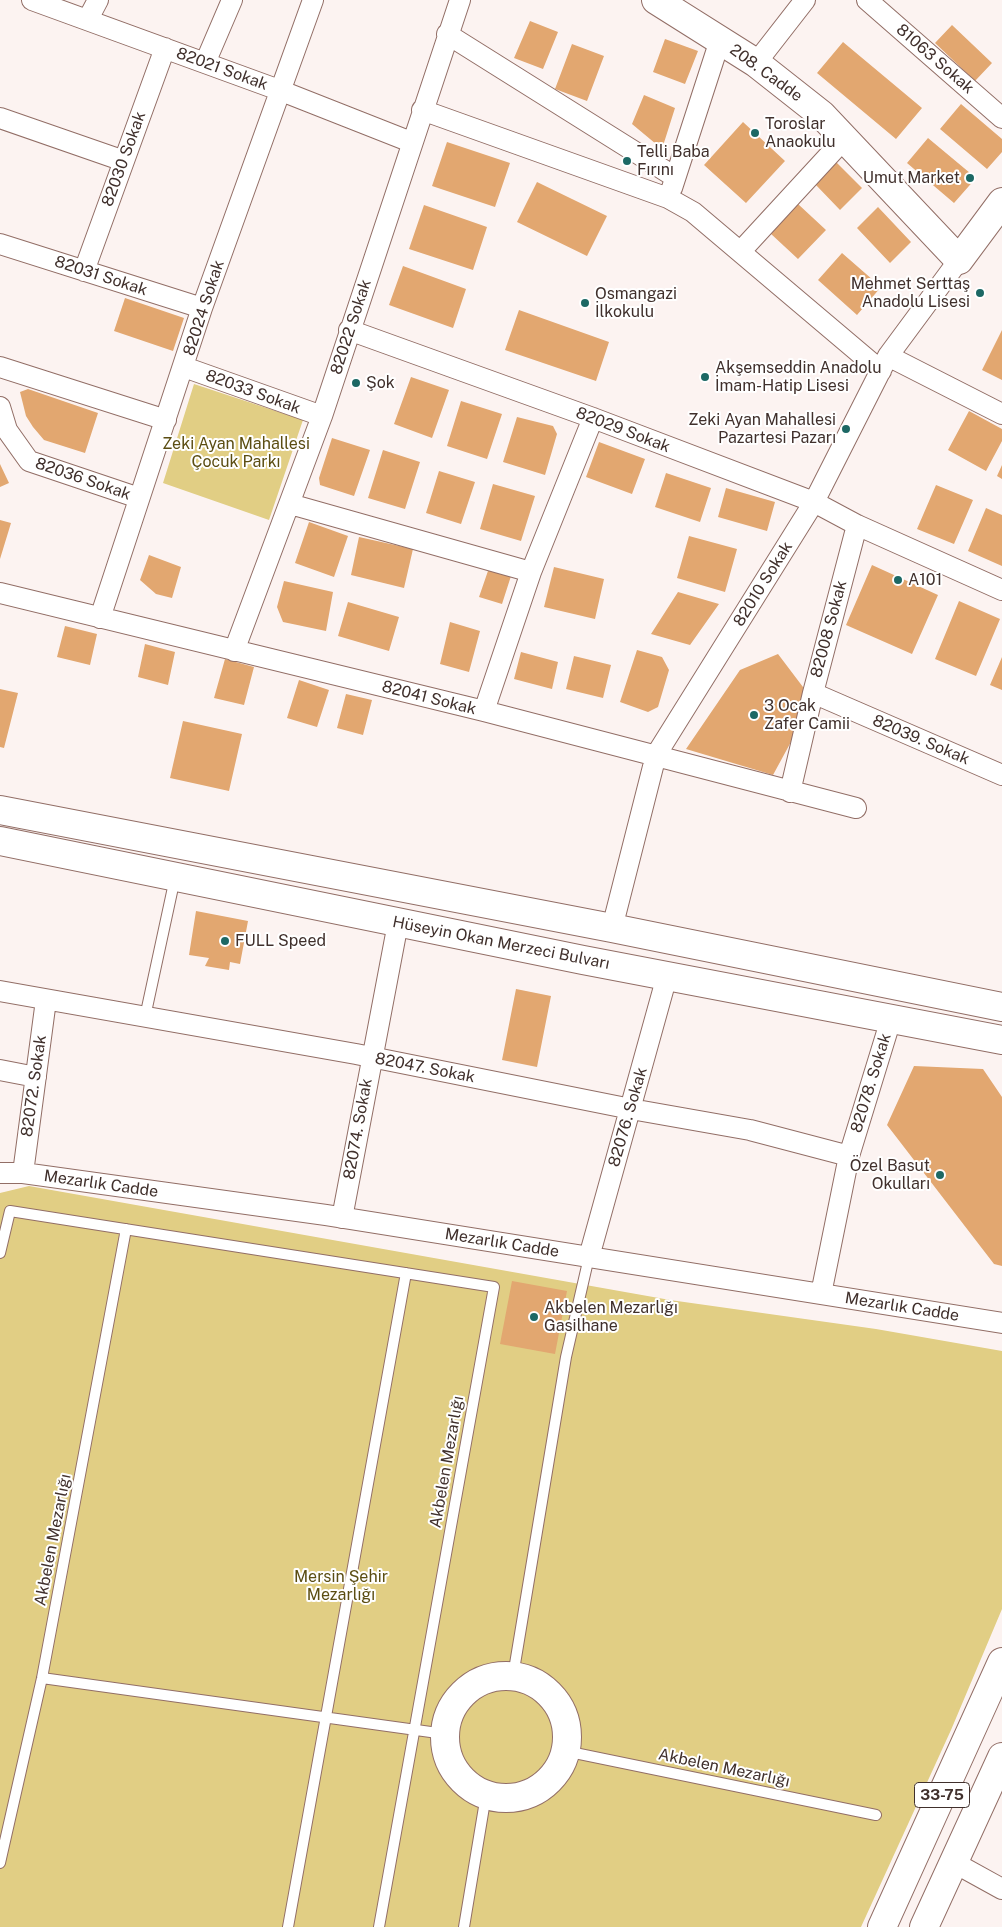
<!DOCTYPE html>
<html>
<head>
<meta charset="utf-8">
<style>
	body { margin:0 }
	canvas { display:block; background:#fcf3f1 }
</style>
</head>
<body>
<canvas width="1002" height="1927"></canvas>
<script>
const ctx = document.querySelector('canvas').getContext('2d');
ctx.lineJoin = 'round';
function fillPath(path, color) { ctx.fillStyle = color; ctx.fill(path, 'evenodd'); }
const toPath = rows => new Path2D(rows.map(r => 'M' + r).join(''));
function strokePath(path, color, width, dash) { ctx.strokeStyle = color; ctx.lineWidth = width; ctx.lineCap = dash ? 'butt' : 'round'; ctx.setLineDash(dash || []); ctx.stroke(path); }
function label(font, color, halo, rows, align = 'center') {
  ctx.font = font + ' "Public Sans",sans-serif'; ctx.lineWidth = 4; ctx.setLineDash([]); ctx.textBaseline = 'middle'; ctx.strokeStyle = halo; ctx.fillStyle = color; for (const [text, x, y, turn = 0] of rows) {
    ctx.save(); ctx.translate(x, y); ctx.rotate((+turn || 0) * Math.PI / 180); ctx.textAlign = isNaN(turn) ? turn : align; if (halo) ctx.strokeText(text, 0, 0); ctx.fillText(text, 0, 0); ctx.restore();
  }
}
fillPath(toPath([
	[194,384,303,420,269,520,163,483],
	[29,1186,670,1300,876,1329,1002,1351,1002,1609,951,1730,861,1927,0,1927,0,1193]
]), '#e1ce84');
fillPath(toPath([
	[530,21,558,32,543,69,514,58],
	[952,25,992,63,975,81,935,43],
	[665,39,698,51,685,84,653,72],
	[843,42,922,108,896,139,817,73],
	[572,44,604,56,587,101,555,89],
	[644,95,675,108,662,149,632,124],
	[961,104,1002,139,1002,152,987,169,940,129],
	[743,122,785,161,746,203,704,165],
	[928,138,976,178,954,203,907,163],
	[447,142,510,163,495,207,432,186],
	[836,162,862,188,840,210,815,184],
	[537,182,607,216,587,256,517,222],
	[798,204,826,230,798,259,770,233],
	[424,205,487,227,473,270,409,249],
	[878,207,911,242,890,263,857,228],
	[842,253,881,287,857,315,818,280],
	[403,266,466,289,453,328,389,305],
	[125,298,184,318,173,351,114,331],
	[519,310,609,342,596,381,505,350],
	[1002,330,1002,380,982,370],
	[411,377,449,390,432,438,394,424],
	[28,389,98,413,85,453,44,440,33,427,26,416,20,392],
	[461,401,502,414,487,459,447,446],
	[969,411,1002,429,1002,441,986,471,948,450],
	[517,417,553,426,557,434,545,475,503,462],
	[332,438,370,450,354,496,320,485,319,478],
	[599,442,645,459,632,494,586,477],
	[383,450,420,462,405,509,368,498],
	[0,464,9,483,0,487],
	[1002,465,1002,479,997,476],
	[439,471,475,482,461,524,426,513],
	[666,473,711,488,700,522,655,507],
	[493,484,535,496,521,541,480,529],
	[936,485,973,500,954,544,917,529],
	[726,488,775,502,767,531,718,517],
	[986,508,1002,515,1002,566,968,551],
	[0,520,11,523,0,559],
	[309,522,348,536,334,577,295,563],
	[689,536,737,549,725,592,677,578],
	[359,537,413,549,404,588,351,575],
	[149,555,181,567,172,598,156,594,140,580],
	[872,565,938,595,912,654,846,625],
	[554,567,604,579,595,619,544,607],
	[489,568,511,576,502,604,479,597],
	[284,581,333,592,326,631,283,622,277,607],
	[678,592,719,604,690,645,651,634],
	[959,601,1000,619,976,676,935,659],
	[348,602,399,617,389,651,338,636],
	[450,622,480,631,469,672,440,664],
	[65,626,97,634,90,665,57,657],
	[145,644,175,652,168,685,138,677],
	[637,650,662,657,669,670,658,707,648,712,620,702],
	[521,652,558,662,552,689,514,679],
	[778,654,806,691,792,740,773,775,686,749,740,670],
	[574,656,611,665,603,698,566,689],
	[1002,657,1002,690,990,685],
	[225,659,254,667,244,705,214,698],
	[299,680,329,690,317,727,287,718],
	[0,689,18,693,4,748,0,747],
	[346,694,372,700,363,735,337,728],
	[183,721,242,734,229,791,170,778],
	[196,911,248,921,240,964,230,962,229,970,205,966,209,958,189,955],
	[516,989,551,996,537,1067,502,1060],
	[914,1066,983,1069,1002,1097,1002,1266,994,1264,887,1125],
	[512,1281,567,1291,555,1354,500,1344]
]), '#e2a770');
const lane = toPath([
	[145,1017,175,878],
	[0,1253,10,1211,494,1287,379,1927],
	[513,1676,566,1357,589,1257],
	[42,1678,445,1734],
	[565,1751,876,1815],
	[0,1863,42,1678,126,1229],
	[288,1927,406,1273],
	[464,1927,486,1795]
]);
const street = toPath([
	[32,0,279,90,411,142],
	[867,0,1002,118],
	[88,19,98,0],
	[447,34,675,177],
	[205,63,232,0],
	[756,63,805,0],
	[422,110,668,198,693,212,881,371],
	[0,118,124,161],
	[672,188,720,40],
	[0,244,202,308],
	[740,252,845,138],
	[84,271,165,48],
	[349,330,593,418,814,502,857,525,1002,590],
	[888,356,1002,414],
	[0,367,166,420],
	[184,367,322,416],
	[0,407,7,430,29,461,139,498],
	[290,504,531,572],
	[0,593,484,711,856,808],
	[100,618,202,308,313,0],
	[234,651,322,416,460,0],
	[813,693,1002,775],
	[484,711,531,572,593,418],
	[790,792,813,693,857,525],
	[612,928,656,755,814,502,888,356,959,260],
	[0,991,356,1054,631,1109,750,1130,849,1156],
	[0,1070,36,1077],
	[0,1173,23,1173,326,1215,1002,1323],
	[23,1173,46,1000],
	[342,1218,398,923],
	[589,1257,667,976],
	[821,1294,849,1156,891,1019],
	[953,1862,1002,1889]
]);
const secondary = toPath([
	[656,0,756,63,822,115,959,260,1002,202],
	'445 1737a61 61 0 1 1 122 0a61 61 0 1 1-122 0Z'
]);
const primary = toPath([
	[0,810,612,928,1002,1007],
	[0,841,583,960,1002,1040],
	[882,1927,1002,1662],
	[924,1927,1002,1757]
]);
strokePath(lane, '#926e66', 12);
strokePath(street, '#926e66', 22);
strokePath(secondary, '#926e66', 30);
strokePath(primary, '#926e66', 30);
strokePath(lane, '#fff', 10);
strokePath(street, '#fff', 20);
strokePath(secondary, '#fff', 28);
strokePath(primary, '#fff', 28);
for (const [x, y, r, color] of [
	[755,133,5,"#1c6864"],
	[627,161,5,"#1c6864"],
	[970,178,5,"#1c6864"],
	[980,293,5,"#1c6864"],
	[585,303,5,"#1c6864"],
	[705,377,5,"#1c6864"],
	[356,383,5,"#1c6864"],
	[846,429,5,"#1c6864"],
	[898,580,5,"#1c6864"],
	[754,715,5,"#1c6864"],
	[225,941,5,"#1c6864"],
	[940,1175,5,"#1c6864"],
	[534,1317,5,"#1c6864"]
]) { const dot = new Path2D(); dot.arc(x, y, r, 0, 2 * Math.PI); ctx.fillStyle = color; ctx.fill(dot); strokePath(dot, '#fff', 2); }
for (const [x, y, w] of [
	[942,1795,55]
]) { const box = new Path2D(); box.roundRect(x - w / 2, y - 12.5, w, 25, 4); ctx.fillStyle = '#fff'; ctx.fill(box); strokePath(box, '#40302c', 1); }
label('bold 15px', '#40302c', null, [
	["33-75",942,1795]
]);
label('16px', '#40302c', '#fff', [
	["81063 Sokak",935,59,41],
	["82021 Sokak",222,69,20],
	["208. Cadde",766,73,36],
	["82030 Sokak",124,159,-70],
	["82031 Sokak",101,276,18],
	["82024 Sokak",204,308,-72],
	["82022 Sokak",351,327,-72],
	["82033 Sokak",253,392,20],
	["82029 Sokak",623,430,21],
	["82036 Sokak",83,479,19],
	["82010 Sokak",763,584,-58],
	["82008 Sokak",829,629,-75],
	["82041 Sokak",429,698,14],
	["82039. Sokak",921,740,23],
	["Hüseyin Okan Merzeci Bulvarı",501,943,11],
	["82047. Sokak",425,1068,11],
	["82078. Sokak",871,1083,-73],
	["82072. Sokak",34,1086,-82],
	["82076. Sokak",628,1117,-74],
	["82074. Sokak",358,1129,-80],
	["Mezarlık Cadde",101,1184,8],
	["Mezarlık Cadde",502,1243,9],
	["Mezarlık Cadde",902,1307,9],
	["Akbelen Mezarlığı",447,1462,-80],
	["Akbelen Mezarlığı",53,1540,-79],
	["Akbelen Mezarlığı",724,1768,12]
]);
label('16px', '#40302c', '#fff', [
	["Toroslar",765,124],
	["Anaokulu",765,142],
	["Telli Baba",637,152],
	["Fırını",637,170],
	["Umut Market",960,178,"right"],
	["Mehmet Serttaş",970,284,"right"],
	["Anadolu Lisesi",970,302,"right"],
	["Osmangazi",595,294],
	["İlkokulu",595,312],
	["Akşemseddin Anadolu",715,368],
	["İmam-Hatip Lisesi",715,386],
	["Şok",366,383],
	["Zeki Ayan Mahallesi",836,420,"right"],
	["Pazartesi Pazarı",836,438,"right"],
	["A101",908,580],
	["3 Ocak",764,706],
	["Zafer Camii",764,724],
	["FULL Speed",235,941],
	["Özel Basut",930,1166,"right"],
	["Okulları",930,1184,"right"],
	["Akbelen Mezarlığı",544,1308],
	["Gasilhane",544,1326]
], 'left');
label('16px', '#5b4d12', '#fff', [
	["Zeki Ayan Mahallesi",236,444],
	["Çocuk Parkı",236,462],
	["Mersin Şehir",341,1577],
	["Mezarlığı",341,1595]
]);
</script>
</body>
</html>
